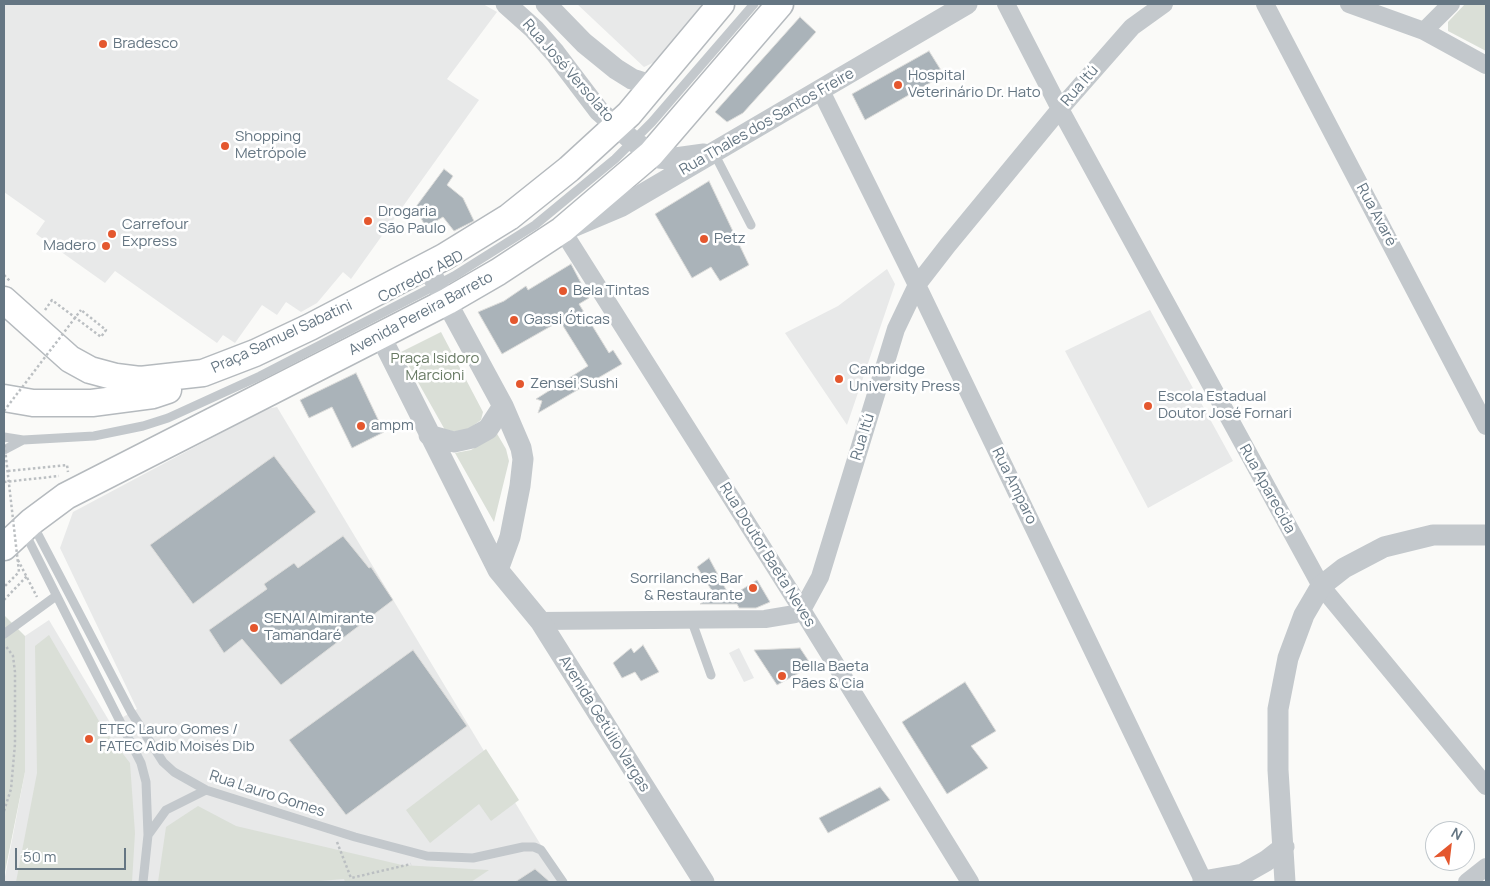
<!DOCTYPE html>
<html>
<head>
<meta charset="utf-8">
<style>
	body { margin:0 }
	#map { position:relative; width:1490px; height:886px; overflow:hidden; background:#fafaf8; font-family:Manrope,sans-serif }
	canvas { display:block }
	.frame { position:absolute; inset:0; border:5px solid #657683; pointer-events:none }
	.north { position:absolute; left:1425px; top:821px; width:50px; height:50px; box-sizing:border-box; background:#fff; border:1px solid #c1c8cd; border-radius:50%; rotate:29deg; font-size:14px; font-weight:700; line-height:20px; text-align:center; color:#657683 }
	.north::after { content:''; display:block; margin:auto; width:18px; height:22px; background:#e4572e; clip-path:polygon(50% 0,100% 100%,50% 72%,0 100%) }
	.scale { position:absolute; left:15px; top:848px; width:111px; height:22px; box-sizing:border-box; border:2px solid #657683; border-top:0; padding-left:6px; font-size:15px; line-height:18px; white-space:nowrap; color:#657683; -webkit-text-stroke:4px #fff; paint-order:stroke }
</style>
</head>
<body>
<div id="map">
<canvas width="1490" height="886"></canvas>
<div class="frame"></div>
<div class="north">N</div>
<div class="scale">50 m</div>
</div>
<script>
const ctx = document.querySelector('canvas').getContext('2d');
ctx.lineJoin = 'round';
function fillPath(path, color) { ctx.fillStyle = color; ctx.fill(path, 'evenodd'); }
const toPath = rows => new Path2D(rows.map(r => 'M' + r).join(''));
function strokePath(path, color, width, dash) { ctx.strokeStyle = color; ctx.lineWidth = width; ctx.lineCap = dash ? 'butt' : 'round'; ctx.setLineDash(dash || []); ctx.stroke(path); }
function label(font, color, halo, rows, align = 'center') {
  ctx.font = font + ' Manrope,sans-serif'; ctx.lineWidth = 5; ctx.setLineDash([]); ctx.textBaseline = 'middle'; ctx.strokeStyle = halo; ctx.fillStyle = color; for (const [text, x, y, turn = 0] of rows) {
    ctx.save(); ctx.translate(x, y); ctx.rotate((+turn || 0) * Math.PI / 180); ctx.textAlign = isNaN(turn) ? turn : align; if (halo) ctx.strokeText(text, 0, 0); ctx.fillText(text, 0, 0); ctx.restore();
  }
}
fillPath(toPath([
	[4,4,483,4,497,12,447,79,479,100,351,279,343,272,317,303,301,312,286,302,277,315,262,305,235,343,223,335,217,343,115,271,105,283,36,234,45,221,4,192],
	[577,4,703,4,659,60,644,67],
	[887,269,895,284,847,425,785,333,838,306],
	[1150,310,1233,461,1148,508,1065,351],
	[277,407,531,829,564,882,4,882,25,772,25,636,49,620,111,724,137,709,60,548,73,512,266,409],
	[739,648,754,678,744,682,729,653]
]), '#e8e9e9');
fillPath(toPath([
	[1465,4,1486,4,1486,51,1448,31,1448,22],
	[441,332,483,412,481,420,463,433,445,430,401,352],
	[496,432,506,449,509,461,494,522,455,453,471,450,486,441],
	[4,615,25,636,25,772,4,877],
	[49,635,103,728,130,763,135,833,132,882,16,882,37,773,35,646],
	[486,749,519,800,491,821,479,804,430,843,406,810],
	[198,806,236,826,402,865,489,870,471,882,345,882,344,879,308,882,158,882,166,827]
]), '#dadfd7');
const building = toPath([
	[800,17,816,32,743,113,727,122,715,112,800,17],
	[929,51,944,75,865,120,852,94,929,51],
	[444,169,453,176,447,185,463,198,474,221,454,231,443,217,426,227,415,208,444,169],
	[709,181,749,265,720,281,711,267,692,278,655,214,709,181],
	[571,264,589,298,579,304,609,353,613,350,622,364,538,413,542,401,536,399,588,366,560,321,502,354,478,312,504,301,526,286,528,290,571,264],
	[356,373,384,432,352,448,332,407,309,418,300,400,356,373],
	[274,456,316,512,193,604,150,545,274,456],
	[343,536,369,568,371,567,393,600,281,685,242,639,224,653,209,630,267,589,264,584,294,563,298,568,343,536],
	[709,558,730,597,757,580,770,602,756,608,739,608,737,604,700,604,714,594,697,567,709,558],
	[643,645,659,672,641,681,635,672,622,678,613,663,631,648,634,653,643,645],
	[800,648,812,666,777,685,754,650,800,648],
	[413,650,467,726,346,815,289,740,413,650],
	[965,682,996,731,971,746,988,768,947,794,902,722,965,682],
	[880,787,890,800,828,833,819,818,880,787],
	[535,869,550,882,515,882,535,869]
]);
fillPath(building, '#aab3b9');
strokePath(building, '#dcdcda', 1);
const primary = toPath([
	[4,300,70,359,90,370,116,377,140,380,203,373,255,353,310,327,444,257,509,217,569,169,629,114,721,4],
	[4,398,33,403,92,403,153,395,168,390],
	[4,547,31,522,66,496,448,301,498,272,562,230,651,154,780,4]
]);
strokePath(primary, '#b5babe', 29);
strokePath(toPath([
	[4,275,10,281],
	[45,310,52,300,101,337,106,330,81,310],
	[8,471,67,465,68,472],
	[4,482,59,476],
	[18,560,37,597],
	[4,811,11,789,15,744,15,672,13,656,5,645],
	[337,842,351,878,411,864]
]), '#bbbfc2', 2.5, [2.5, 2.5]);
strokePath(toPath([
	[714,153,751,225],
	[4,437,23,440,94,436,143,426,168,418,260,376,454,276,535,225,615,159,652,122,754,4],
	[4,450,23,440],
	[32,523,131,712,163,762,174,772,206,790,355,837,427,856,473,858,523,847,534,847,541,850,563,882],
	[24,531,141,763,146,782,148,835,143,882],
	[691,619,711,675],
	[4,634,56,596],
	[148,835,166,810,206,790]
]), '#c3c8cc', 9);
strokePath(toPath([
	[1006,4,1060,109,1321,586,1486,786],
	[1265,4,1486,426],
	[1349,4,1424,31,1486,65],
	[1424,31,1451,4],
	[821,91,917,285,1204,882],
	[562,230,802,610,970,882],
	[540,621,765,619,795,614,802,610,820,577,896,329,917,285,948,245,1060,109,1132,27,1164,4],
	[1467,882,1486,867]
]), '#c3c8cc', 18);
strokePath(toPath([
	[506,4,534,29,555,53,599,111,633,141,659,158,668,159,704,154],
	[546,4,584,43,616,69,632,79,654,86],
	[570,228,622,206,967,4],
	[427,266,503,406,521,448,523,459,520,486,510,537,498,570],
	[381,337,498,570,540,621,704,882],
	[429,435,454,442,472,438,488,429,503,406],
	[1203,881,1243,874,1266,861,1284,847],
	[1285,882,1278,770,1278,709,1288,658,1304,615,1321,586,1344,568,1384,547,1433,535,1486,535]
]), '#c3c8cc', 21);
strokePath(primary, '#fff', 26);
strokePath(toPath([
	[4,411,81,310],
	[4,440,19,572,4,587],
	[4,600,28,575]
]), '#bbbfc2', 2.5, [2.5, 2.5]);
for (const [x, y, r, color] of [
	[103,44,5,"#e4572e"],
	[898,85,5,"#e4572e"],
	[225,146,5,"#e4572e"],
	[368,221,5,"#e4572e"],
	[112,234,5,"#e4572e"],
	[704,239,5,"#e4572e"],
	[106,246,5,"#e4572e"],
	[563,291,5,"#e4572e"],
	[514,320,5,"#e4572e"],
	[839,379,5,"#e4572e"],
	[520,384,5,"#e4572e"],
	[1148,406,5,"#e4572e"],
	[361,426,5,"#e4572e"],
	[753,588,5,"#e4572e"],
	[254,628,5,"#e4572e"],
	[782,676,5,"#e4572e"],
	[89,739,5,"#e4572e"]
]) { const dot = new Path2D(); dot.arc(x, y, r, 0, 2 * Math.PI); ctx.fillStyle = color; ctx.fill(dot); strokePath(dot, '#fff', 2); }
label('15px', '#657683', '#fff', [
	["Bradesco",113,44],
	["Hospital",908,76],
	["Veterinário Dr. Hato",908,93],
	["Shopping",235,137],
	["Metrópole",235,154],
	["Drogaria",378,212],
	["São Paulo",378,229],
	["Carrefour",122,225],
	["Express",122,242],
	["Petz",714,239],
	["Madero",96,246,"right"],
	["Bela Tintas",573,291],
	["Gassi Óticas",524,320],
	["Cambridge",849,370],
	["University Press",849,387],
	["Zensei Sushi",530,384],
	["Escola Estadual",1158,397],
	["Doutor José Fornari",1158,414],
	["ampm",371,426],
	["Sorrilanches Bar",743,579,"right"],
	["& Restaurante",743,596,"right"],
	["SENAI Almirante",264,619],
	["Tamandaré",264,636],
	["Bella Baeta",792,667],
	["Pães & Cia",792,684],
	["ETEC Lauro Gomes /",99,730],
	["FATEC Adib Moisés Dib",99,747]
], 'left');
label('15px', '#657683', '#fff', [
	["Rua José Versolato",568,71,49],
	["Rua Itú",1080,86,-49],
	["Rua Thales dos Santos Freire",767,122,-30],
	["Rua Avaré",1376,215,62],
	["Corredor ABD",421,277,-28],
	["Avenida Pereira Barreto",421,314,-28],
	["Praça Samuel Sabatini",282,337,-25],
	["Rua Itú",863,437,-73],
	["Rua Amparo",1014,486,64],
	["Rua Aparecida",1267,489,61],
	["Rua Doutor Baeta Neves",767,555,58],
	["Avenida Getúlio Vargas",604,724,58],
	["Rua Lauro Gomes",267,794,18]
]);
label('15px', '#687a64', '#fff', [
	["Praça Isidoro",435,359],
	["Marcioni",435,376]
]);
</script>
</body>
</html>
